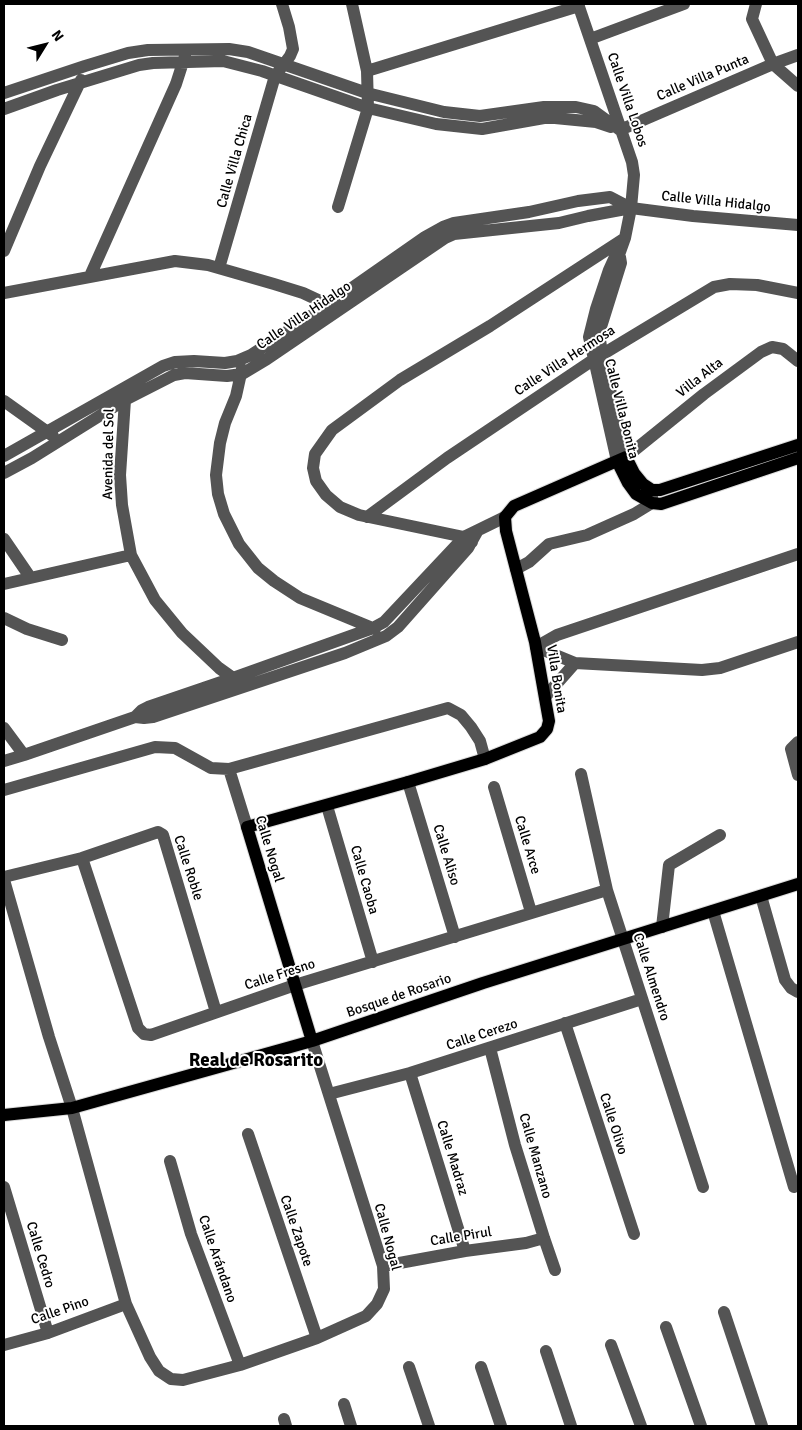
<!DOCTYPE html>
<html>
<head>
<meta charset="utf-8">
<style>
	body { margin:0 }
	#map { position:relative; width:802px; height:1430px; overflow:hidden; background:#fff; font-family:Signika,sans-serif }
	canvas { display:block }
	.frame { position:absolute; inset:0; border:5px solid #000; pointer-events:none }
	.north { position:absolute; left:20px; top:20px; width:50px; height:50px; -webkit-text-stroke:4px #fff; paint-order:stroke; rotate:54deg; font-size:14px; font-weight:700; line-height:20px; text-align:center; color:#000 }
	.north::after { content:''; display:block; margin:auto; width:18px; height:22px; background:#000; clip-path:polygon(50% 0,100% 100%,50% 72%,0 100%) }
</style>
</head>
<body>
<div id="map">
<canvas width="802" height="1430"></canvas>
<div class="frame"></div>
<div class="north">N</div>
</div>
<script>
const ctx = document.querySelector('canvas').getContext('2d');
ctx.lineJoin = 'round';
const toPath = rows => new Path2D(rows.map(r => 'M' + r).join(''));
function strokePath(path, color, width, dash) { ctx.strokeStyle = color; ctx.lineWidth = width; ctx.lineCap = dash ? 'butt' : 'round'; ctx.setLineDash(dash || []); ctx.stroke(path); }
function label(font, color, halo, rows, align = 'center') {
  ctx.font = font + ' Signika,sans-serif'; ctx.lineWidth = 4; ctx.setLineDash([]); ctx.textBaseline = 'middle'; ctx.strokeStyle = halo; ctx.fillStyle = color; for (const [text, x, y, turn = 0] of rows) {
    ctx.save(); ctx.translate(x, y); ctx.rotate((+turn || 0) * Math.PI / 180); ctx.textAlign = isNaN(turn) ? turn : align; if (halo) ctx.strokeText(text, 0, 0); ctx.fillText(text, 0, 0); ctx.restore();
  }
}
const major = toPath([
	[617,461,628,483,636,494,652,503,661,504,798,458],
	[312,1041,247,827,408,782,485,759,540,737,547,729,549,721,535,642,506,531,505,517,514,506,626,457,634,473,643,484,652,490,660,490,798,445],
	[4,1115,72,1108,312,1041,483,983,798,884]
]);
strokePath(major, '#dbdbdb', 14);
strokePath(toPath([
	[578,4,632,162,634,175,631,208,625,238,620,252,614,259,609,270,596,309,589,337,617,461],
	[756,4,752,19,773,64,798,86],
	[590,39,684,4],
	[367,71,579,6],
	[4,93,85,66,128,53,148,50,229,49,248,52,367,93,444,112,480,116,544,107,576,107,594,111,620,130],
	[4,109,57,90,139,65,153,63,223,61,262,71,368,108,436,124,482,129,544,118,555,118,596,122,611,127],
	[620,130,773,64,798,55],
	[338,207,368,108,367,71,352,4],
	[4,251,40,166,81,80],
	[620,257,621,263,601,327,600,339,602,355,626,457,704,394,761,352,772,347,783,349,798,361],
	[219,268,275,76,290,56,293,49,289,27,282,4],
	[90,276,176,84,185,56],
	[4,293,175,261,208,265,274,284,303,293,333,307],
	[242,369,236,396,225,423,220,443,216,475,218,494,224,514,239,544,258,568,274,581,300,598,375,629],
	[125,400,120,475,122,505,131,555,155,600,182,633,219,668,233,678],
	[4,401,53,436],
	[4,456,163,366,175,362,194,361,225,363,237,361,251,355,329,304,425,237,443,227,454,223,529,212,578,201,610,197,631,208],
	[4,473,32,458,125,400,174,375,185,373,227,376,242,374,267,359,445,238,454,234,559,223,588,216,631,208,693,216,798,225],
	[367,517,447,458,593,360,714,287,730,284,757,285,798,293],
	[4,539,30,577],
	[472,542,464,537,359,515,340,507,326,495,316,481,313,468,315,454,332,430,400,380,490,326,625,238],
	[516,569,529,562,549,544,587,535,634,514,652,503,652,495],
	[4,584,131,555],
	[4,618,27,629,62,640],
	[536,647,557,635,798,554],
	[536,647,575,663,702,670,720,668,798,642],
	[545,697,575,663],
	[135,717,142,710,148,707,233,678,373,628,384,622,464,537,505,517],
	[4,728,24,755,135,717,144,718,153,717,345,653,386,636,398,627,468,548,478,530],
	[798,742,791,749,798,775],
	[4,761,24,755],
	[229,769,247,827],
	[581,774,607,890,703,1187],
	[408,782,455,937],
	[494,787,531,912],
	[4,790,155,747,175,748,211,768,229,769,448,708,461,715,471,727,480,741,485,759],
	[327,806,373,962],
	[82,858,138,1028,144,1034,151,1035,295,985,607,890],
	[4,877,82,858,158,832,163,835,216,1012],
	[4,880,49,1037,72,1108,126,1304,150,1357,159,1371,171,1379,183,1380,240,1365,317,1338,366,1316,377,1304,384,1289,383,1266,312,1041],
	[761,896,785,980,791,988,798,992],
	[713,911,794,1187],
	[662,927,669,865,720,835],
	[565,1023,634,1234],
	[490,1048,515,1145,544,1238,555,1270],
	[410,1073,465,1251],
	[329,1094,410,1073,642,999],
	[248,1134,317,1338],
	[170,1161,191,1234,240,1365],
	[4,1187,48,1333],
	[383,1266,465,1251,526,1243,544,1238],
	[724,1312,762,1426],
	[666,1327,701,1426],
	[4,1345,48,1333,126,1304],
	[611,1345,641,1426],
	[546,1351,571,1426],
	[409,1367,429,1426],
	[481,1367,501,1426],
	[344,1404,351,1426],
	[284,1419,286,1426]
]), '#545454', 12);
strokePath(major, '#000', 12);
label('14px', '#000', '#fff', [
	["Calle Villa Punta",703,78,-23],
	["Calle Villa Lobos",627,100,71],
	["Calle Villa Chica",235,161,-74],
	["Calle Villa Hidalgo",716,202,6],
	["Calle Villa Hidalgo",304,316,-34],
	["Calle Villa Hermosa",565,361,-33],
	["Villa Alta",700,378,-38],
	["Calle Villa Bonita",621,409,76],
	["Avenida del Sol",109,454,-89],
	["Villa Bonita",556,679,81],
	["Calle Arce",527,845,73],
	["Calle Nogal",269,849,73],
	["Calle Aliso",446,855,73],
	["Calle Roble",188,868,72],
	["Calle Caoba",364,880,74],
	["Calle Fresno",280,975,-18],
	["Calle Almendro",651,977,72],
	["Bosque de Rosario",399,996,-19],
	["Calle Cerezo",482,1035,-18],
	["Calle Olivo",613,1124,72],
	["Calle Manzano",535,1156,74],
	["Calle Madraz",452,1158,73],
	["Calle Zapote",296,1231,71],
	["Calle Nogal",387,1237,75],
	["Calle Pirul",461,1237,-9],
	["Calle Cedro",40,1255,73],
	["Calle Arándano",217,1259,71],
	["Calle Pino",60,1311,-19]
]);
label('bold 19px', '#000', '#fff', [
	["Real de Rosarito",256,1061]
]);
</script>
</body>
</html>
